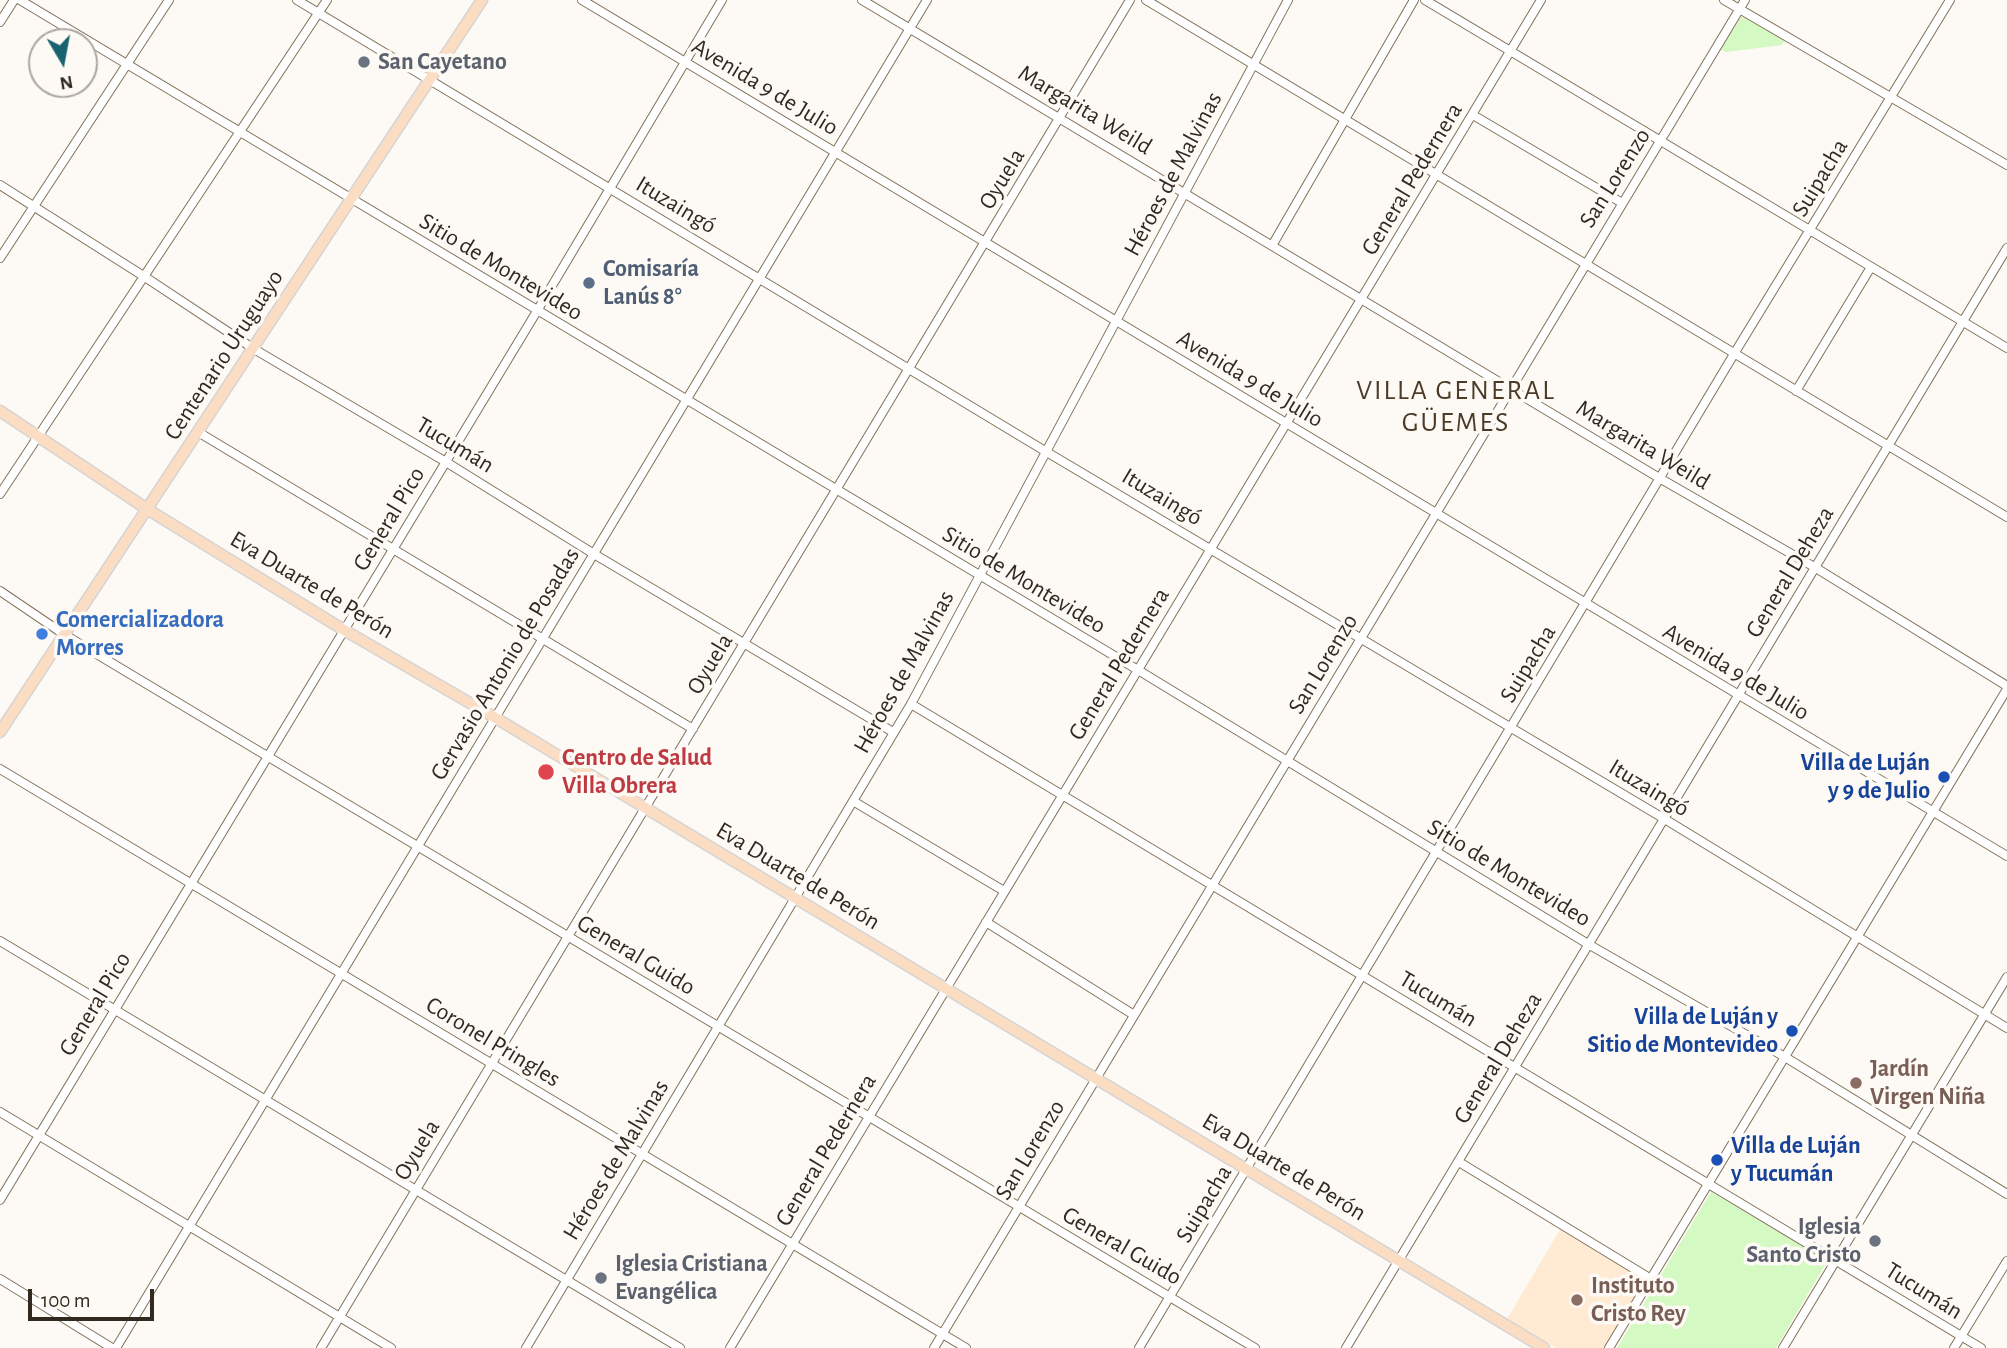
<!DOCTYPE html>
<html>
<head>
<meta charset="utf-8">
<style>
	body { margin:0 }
	#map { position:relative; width:2007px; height:1348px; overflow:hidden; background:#fdf9f4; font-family:"Alegreya Sans",sans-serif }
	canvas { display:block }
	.north { position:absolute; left:28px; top:28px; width:70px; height:70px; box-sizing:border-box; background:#fdf9f4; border:2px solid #aca6a0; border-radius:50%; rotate:170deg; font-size:19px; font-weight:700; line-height:28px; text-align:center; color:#322a21 }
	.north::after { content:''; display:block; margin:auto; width:24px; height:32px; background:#196370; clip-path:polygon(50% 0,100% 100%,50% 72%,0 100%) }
	.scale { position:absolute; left:28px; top:1289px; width:126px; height:32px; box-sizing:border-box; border:4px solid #322a21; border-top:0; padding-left:9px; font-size:21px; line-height:24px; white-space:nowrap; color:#322a21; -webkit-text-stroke:5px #fdf9f4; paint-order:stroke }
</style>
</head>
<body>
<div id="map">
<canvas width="2007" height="1348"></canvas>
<div class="north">N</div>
<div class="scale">100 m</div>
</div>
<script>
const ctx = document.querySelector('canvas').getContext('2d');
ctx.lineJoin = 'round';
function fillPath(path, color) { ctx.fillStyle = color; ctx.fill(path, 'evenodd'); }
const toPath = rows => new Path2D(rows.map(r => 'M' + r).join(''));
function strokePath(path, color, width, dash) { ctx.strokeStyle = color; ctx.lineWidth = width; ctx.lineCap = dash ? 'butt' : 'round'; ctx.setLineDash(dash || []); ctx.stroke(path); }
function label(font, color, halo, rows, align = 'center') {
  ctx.font = font + ' "Alegreya Sans",sans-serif'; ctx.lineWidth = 7; ctx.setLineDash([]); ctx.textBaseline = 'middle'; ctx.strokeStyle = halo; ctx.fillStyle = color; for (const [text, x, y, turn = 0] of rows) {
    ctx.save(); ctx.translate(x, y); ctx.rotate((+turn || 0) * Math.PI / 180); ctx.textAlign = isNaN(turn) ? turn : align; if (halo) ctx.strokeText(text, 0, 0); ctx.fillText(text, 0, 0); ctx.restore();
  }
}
fillPath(toPath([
	[1561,1228,1647,1281,1606,1348,1556,1348,1507,1319]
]), '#ffebd3');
fillPath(toPath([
	[1741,17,1749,18,1785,40,1782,45,1726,52,1720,49],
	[1711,1192,1828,1260,1776,1348,1617,1348]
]), '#d5f9c2');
const minor = toPath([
	[20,0,1138,670,1588,944,1785,1057,2007,1194],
	[297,0,1045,451,1663,818,2007,1028],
	[582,0,2007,856],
	[862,0,1661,479,1816,568,2007,686],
	[1146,0,2007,517],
	[1425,0,2007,348],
	[1724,0,2007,165],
	[0,22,14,0],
	[1473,115,1622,203],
	[0,185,145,277,254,349,446,462,594,554,893,732],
	[1273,244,1414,0],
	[0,258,169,0],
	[1796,391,1871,267],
	[198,432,693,729],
	[0,494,327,0],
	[0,591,65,635,1255,1348],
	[911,704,1981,1348],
	[0,769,966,1348],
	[853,801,1004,891],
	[986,922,1134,1015],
	[0,941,680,1348],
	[0,1112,391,1348],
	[1459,1162,1651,1279],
	[0,1200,537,311,722,0],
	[0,1279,112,1348],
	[116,1348,927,0],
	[321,1348,1130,0],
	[526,1348,911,704,1288,0],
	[730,1348,1541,0],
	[934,1348,1745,0],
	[1139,1348,1734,354,1950,0],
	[1346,1348,2007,248],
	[1609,1348,2007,689],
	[1783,1348,2007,977],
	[1954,1348,2007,1261]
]);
const major = toPath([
	[0,411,147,509,344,630,494,717,1544,1348],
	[0,732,482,0]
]);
strokePath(minor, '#82715b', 10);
strokePath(major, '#d6d4d3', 13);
strokePath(minor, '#fff', 8);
strokePath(major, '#fbddc4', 10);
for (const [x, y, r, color] of [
	[364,62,7,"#6b7280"],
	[589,283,7,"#5c6f8a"],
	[42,634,7,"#3f7fe0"],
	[546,772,9,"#e0444e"],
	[1944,777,7,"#1a4fb4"],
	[1792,1031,7,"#1a4fb4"],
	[1856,1083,7,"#8d6e63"],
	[1717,1160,7,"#1a4fb4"],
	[1875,1241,7,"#6b7280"],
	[601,1278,7,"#6b7280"],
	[1577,1300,7,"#8d6e63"]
]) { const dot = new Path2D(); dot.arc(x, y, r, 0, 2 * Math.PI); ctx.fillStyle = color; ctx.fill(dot); strokePath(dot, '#fdf9f4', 2.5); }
label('bold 24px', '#5b616d', '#fdf9f4', [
	["San Cayetano",378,62],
	["Iglesia",1861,1227,"right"],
	["Santo Cristo",1861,1255,"right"],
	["Iglesia Cristiana",615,1264],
	["Evangélica",615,1292]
], 'left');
label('24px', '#322a21', '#fdf9f4', [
	["Avenida 9 de Julio",765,87,31],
	["Margarita Weild",1085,110,31],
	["Héroes de Malvinas",1173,174,-62],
	["San Lorenzo",1615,178,-58],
	["Suipacha",1820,178,-59],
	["Oyuela",1002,179,-59],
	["General Pedernera",1412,179,-59],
	["Ituzaingó",676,205,31],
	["Sitio de Montevideo",501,267,31],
	["Centenario Uruguayo",224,355,-57],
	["Avenida 9 de Julio",1250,379,31],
	["Tucumán",455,445,31],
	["Margarita Weild",1643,445,31],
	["Ituzaingó",1162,497,31],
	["General Pico",389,519,-59],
	["General Deheza",1790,572,-59],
	["Sitio de Montevideo",1024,580,31],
	["Eva Duarte de Perón",312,585,31],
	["Gervasio Antonio de Posadas",505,664,-59],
	["Oyuela",710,664,-59],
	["General Pedernera",1119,664,-59],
	["San Lorenzo",1323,664,-59],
	["Suipacha",1528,664,-59],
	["Héroes de Malvinas",904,672,-61],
	["Avenida 9 de Julio",1736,672,31],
	["Ituzaingó",1649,788,31],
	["Sitio de Montevideo",1509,873,31],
	["Eva Duarte de Perón",798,876,31],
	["General Guido",636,955,31],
	["Tucumán",1438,999,31],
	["General Pico",95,1004,-59],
	["Coronel Pringles",493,1042,31],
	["General Deheza",1498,1058,-59],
	["Oyuela",417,1150,-59],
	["General Pedernera",826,1150,-59],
	["San Lorenzo",1030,1150,-59],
	["Héroes de Malvinas",616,1160,-59],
	["Eva Duarte de Perón",1284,1167,31],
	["Suipacha",1204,1204,-59],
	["General Guido",1122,1246,30],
	["Tucumán",1924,1291,32]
]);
label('bold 24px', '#4e5e75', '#fdf9f4', [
	["Comisaría",603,269],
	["Lanús 8°",603,297]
], 'left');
label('bold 24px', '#366cbe', '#fdf9f4', [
	["Comercializadora",56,620],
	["Morres",56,648]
], 'left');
label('bold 24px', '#be3a42', '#fdf9f4', [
	["Centro de Salud",562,758],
	["Villa Obrera",562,786]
], 'left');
label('bold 24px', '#164399', '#fdf9f4', [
	["Villa de Luján",1930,763],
	["y 9 de Julio",1930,791],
	["Villa de Luján y",1778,1017],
	["Sitio de Montevideo",1778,1045],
	["Villa de Luján",1731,1146,"left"],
	["y Tucumán",1731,1174,"left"]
], 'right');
label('bold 24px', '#785e54', '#fdf9f4', [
	["Jardín",1870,1069],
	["Virgen Niña",1870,1097],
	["Instituto",1591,1286],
	["Cristo Rey",1591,1314]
], 'left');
ctx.letterSpacing = '2px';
label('28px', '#4b3b27', '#fdf9f4', [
	["VILLA GENERAL",1456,391],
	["GÜEMES",1456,423]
]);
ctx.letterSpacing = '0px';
</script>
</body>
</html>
